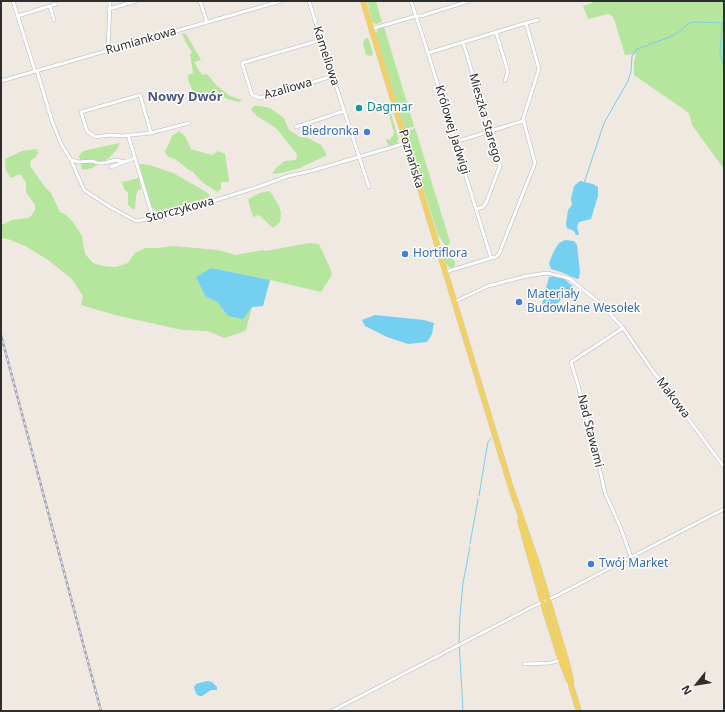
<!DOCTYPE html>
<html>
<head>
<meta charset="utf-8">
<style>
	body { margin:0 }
	#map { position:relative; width:725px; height:712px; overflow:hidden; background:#efe9e1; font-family:"Noto Sans",sans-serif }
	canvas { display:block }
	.frame { position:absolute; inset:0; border:2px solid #2e2e2e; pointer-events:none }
	.north { position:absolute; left:677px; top:664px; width:40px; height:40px; -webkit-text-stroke:3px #fff; paint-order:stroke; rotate:240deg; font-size:11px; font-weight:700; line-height:16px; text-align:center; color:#2e2e2e }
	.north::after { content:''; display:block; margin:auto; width:14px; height:18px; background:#2e2e2e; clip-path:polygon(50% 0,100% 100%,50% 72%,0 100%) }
</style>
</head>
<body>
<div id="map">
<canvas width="725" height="712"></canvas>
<div class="frame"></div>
<div class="north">N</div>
</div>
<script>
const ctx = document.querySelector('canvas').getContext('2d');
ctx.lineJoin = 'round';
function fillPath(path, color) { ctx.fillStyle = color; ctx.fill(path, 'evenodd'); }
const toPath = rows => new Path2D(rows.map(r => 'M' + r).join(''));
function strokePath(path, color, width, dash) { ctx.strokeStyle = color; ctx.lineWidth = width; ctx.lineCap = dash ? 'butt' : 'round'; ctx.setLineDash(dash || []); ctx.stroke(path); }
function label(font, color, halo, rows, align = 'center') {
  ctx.font = font + ' "Noto Sans",sans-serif'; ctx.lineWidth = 3; ctx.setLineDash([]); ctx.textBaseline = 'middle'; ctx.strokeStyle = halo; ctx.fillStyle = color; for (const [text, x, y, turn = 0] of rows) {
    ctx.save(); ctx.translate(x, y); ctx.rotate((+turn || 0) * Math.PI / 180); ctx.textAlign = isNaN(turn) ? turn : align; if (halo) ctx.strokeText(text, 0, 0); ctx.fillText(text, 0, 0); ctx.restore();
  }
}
fillPath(toPath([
	[367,1,376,1,382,22,377,24,373,23],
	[592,1,724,1,724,169,692,125,689,113,634,75,634,62,636,54,625,55,615,22,612,16,608,14,588,19,583,6,592,3],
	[384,27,414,126,407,129,405,128,376,34,378,29],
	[182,33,186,34,201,60,194,62,202,75,207,74,217,86,230,96,242,100,239,102,227,99,220,95,212,96,203,101,197,100,188,80,188,75,193,73,192,66,190,55,192,52,186,43],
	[366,38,367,38,369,40,373,54,371,56,366,55,363,43,364,40],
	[254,106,260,106,270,108,284,118,289,130,300,137,303,137,308,138,321,145,327,155,300,168,281,173,272,174,276,168,285,161,296,160,297,154,276,128,257,116,251,110],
	[391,114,399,140,397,140,398,144,391,146,388,145,386,139,387,138,388,140,391,139,391,137,393,136,394,133,389,115],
	[415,128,450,242,448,246,445,245,438,235,406,132],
	[179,131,185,136,191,149,212,155,218,151,225,154,229,180,228,182,221,182,221,189,217,192,202,182,193,172,189,170,175,159,168,157,165,152,172,136],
	[120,143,118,148,109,158,92,168,82,170,79,156,83,151],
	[36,149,38,153,36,157,31,160,30,166,45,187,51,193,60,212,65,214,73,222,82,236,85,254,93,263,103,266,116,267,128,263,135,253,145,248,157,248,173,246,218,250,235,255,263,250,266,251,309,243,319,244,330,268,332,275,321,292,270,280,211,268,196,277,205,296,217,302,228,316,252,307,246,330,240,333,224,338,208,331,182,330,115,315,81,305,83,296,72,279,48,260,27,247,8,239,3,238,1,239,1,224,4,224,12,220,28,218,31,216,35,210,35,205,26,192,26,182,20,174,11,178,6,171,5,159,22,151],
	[139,164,150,165,173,173,201,189,209,194,210,200,157,212,152,207],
	[139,178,141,190,138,190,136,196,135,208,134,210,128,205,128,193,124,189,122,182],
	[270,191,279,206,281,213,280,222,273,228,259,215,253,217,248,200,250,198,260,193],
	[441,247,443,247,455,262,455,265,453,268,449,267,446,264]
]), '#b6e59e');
fillPath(toPath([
	[580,181,593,184,598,187,598,196,591,219,579,222,577,227,579,235,576,235,574,231,567,228,566,224,568,210,572,205,571,199,574,186],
	[565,240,574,241,577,245,580,272,579,278,577,279,561,272,551,269,549,263,554,251,559,243],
	[211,268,270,280,263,306,252,307,243,319,228,316,217,302,205,296,196,277],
	[555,276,564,279,573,286,551,311,542,304,549,277],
	[375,315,424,320,434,323,432,334,427,342,408,344,387,337,365,326,362,320],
	[207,681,212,682,217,687,217,690,211,690,202,696,200,696,197,695,195,691,194,687,196,684]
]), '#75cff0');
strokePath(toPath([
	[722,24,720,53,724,68],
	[584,183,604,123,628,81,631,71,632,56,637,49,670,37,679,32,688,24,692,22,724,23],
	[479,496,486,453,488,442,491,438],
	[470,544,478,499],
	[463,711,459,640,460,616,463,583,470,547]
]), '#75cff0', 1);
const minor = toPath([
	[13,1,35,71],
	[200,1,207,22],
	[309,1,321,40,369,187],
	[411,1,428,53,491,258],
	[50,6,54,20],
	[109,9,136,1],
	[18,16,56,4],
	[526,23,538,20],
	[371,29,416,16,421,16,469,1],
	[496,32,508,72,505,81],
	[321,40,242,63,252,95,260,98,333,76],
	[463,42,500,166,486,203,483,207,476,209],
	[108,51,110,1],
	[428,53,526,23,539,69,523,119,535,163,499,254,496,257,491,258,445,272],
	[37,71,52,121,61,144,71,160,84,190,110,207,136,221,153,218,213,201,258,187,288,176,311,171,406,143],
	[1,81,281,1],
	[296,127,344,111],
	[151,133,140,95,81,112,87,131,95,137,111,135,122,136,151,133,189,123],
	[128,135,153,218],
	[455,142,523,121],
	[71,160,79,162,92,161,98,163,104,163,116,160,125,162],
	[111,167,135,158],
	[454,302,488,286,527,276,547,273,564,277,570,279,601,304,623,328,652,370,724,467],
	[623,328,571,362,578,385,597,456,605,493,620,526,631,557],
	[524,664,550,663,561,660],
	[332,711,532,607,558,595,724,509]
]);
const primary = toPath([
	[363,1,511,488,538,566,567,663,571,680,571,686,579,711],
	[520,521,545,610,559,655,569,681]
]);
strokePath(minor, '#b4b7c1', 4);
strokePath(primary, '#c9c9c9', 6);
strokePath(minor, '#fff', 3);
strokePath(primary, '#f2d163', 5);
const rail = toPath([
	[1,335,101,711]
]);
strokePath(rail, '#a3a6b8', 2.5);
strokePath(rail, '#fff', 1, [3]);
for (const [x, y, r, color] of [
	[359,108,4,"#0f9aa8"],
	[367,132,4,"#3f7fe0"],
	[405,254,4,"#3f7fe0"],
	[519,302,4,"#3f7fe0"],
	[591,564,4,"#3f7fe0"]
]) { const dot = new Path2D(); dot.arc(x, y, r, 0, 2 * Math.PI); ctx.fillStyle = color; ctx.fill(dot); strokePath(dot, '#fff', 1.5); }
label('12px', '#2e2e2e', '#fff', [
	["Rumiankowa",141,41,-16],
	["Kameliowa",326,56,72],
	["Azaliowa",288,89,-16],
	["Mieszka Starego",485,118,74],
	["Królowej Jadwigi",452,130,73],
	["Poznańska",411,159,73],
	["Storczykowa",180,210,-15],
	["Makowa",673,398,53],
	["Nad Stawami",590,431,76]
]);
label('12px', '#0d838f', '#fff', [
	["Dagmar",367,108]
], 'left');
label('12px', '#366cbe', '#fff', [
	["Biedronka",359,132,"right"],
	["Hortiflora",413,254],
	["Materiały",527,295],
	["Budowlane Wesołek",527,309],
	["Twój Market",599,564]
], 'left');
label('bold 13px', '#4d5680', '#fff', [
	["Nowy Dwór",185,97]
]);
</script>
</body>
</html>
